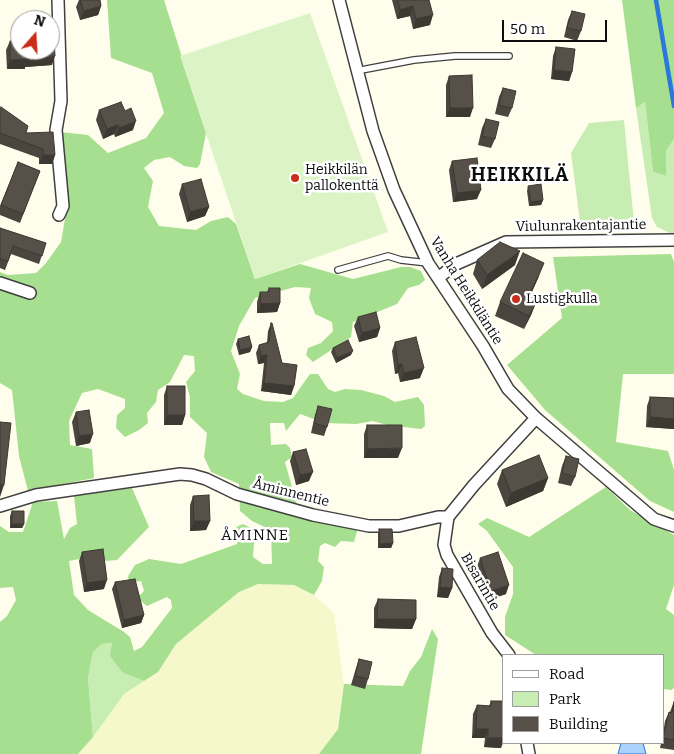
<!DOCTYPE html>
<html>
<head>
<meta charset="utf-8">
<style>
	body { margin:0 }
	#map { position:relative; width:674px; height:754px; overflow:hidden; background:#fffeec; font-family:Bitter,serif }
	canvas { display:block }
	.legend { position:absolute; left:502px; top:654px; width:162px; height:90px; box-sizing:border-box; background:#fff; border:1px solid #9e9e9e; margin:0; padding:6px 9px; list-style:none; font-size:15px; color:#0d0d0d }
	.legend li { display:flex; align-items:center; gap:10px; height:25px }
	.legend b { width:25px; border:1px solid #9e9e9e }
	.north { position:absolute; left:10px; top:10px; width:50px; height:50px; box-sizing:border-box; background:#fff; border:1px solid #9e9e9e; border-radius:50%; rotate:19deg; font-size:14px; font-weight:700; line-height:20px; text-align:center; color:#0d0d0d }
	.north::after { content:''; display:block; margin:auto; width:18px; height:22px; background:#ca2d18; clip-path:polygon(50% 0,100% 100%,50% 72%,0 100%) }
	.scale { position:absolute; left:502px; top:20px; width:105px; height:22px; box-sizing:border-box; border:2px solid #0d0d0d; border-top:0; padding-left:6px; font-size:15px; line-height:18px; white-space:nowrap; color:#0d0d0d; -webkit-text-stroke:4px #fff; paint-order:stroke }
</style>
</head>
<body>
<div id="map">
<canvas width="674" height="754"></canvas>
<ul class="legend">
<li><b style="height:6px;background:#fff"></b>Road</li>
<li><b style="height:14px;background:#c7edb2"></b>Park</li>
<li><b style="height:14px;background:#565048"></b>Building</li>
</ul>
<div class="north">N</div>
<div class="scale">50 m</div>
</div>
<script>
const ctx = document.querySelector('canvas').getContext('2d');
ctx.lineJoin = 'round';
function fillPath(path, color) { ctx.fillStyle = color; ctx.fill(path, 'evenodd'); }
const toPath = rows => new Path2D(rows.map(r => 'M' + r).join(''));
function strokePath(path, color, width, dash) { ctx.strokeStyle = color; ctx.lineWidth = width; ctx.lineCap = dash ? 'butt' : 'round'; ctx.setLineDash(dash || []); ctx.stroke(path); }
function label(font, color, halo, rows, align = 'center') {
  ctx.font = font + ' Bitter,serif'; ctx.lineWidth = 5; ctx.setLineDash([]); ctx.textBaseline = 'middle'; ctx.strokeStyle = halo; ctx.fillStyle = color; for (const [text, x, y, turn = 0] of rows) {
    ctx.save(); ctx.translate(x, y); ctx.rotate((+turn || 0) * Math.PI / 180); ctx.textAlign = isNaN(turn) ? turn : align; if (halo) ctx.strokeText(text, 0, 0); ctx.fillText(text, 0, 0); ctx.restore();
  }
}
fillPath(toPath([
	[258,584,294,585,314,595,334,613,344,684,338,729,319,754,78,754,124,694,158,672,176,644,239,592]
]), '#f4f8ca');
fillPath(toPath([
	[645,102,653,172,665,176,666,151,674,139,674,235,657,227,652,218,636,108],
	[624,120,634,223,629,228,581,229,571,153,589,123],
	[113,643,123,673,144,681,124,694,93,737,88,678,93,652,102,644]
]), '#c7edb2');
fillPath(toPath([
	[107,0,164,0,206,133,200,164,197,168,184,166,170,157,154,160,144,168,153,181,148,207,159,226,196,230,211,221,228,217,236,224,255,279,300,264,353,279,401,267,410,267,421,271,425,280,419,285,408,288,397,304,353,322,351,337,313,362,306,355,308,348,321,343,333,331,332,322,315,314,309,298,311,288,295,287,255,298,239,326,231,351,240,374,237,389,243,394,264,401,283,402,293,398,310,374,318,374,328,389,335,392,345,389,361,390,384,396,395,402,418,397,424,405,425,426,421,429,387,425,373,421,356,424,325,423,300,414,286,431,284,423,270,423,271,445,286,444,290,448,292,457,285,462,297,505,358,528,354,542,341,541,335,547,325,543,320,546,318,561,324,567,322,581,314,595,294,585,258,584,239,592,176,644,158,672,144,681,123,673,110,656,112,643,102,644,93,652,88,678,93,737,78,754,0,754,0,622,7,616,16,600,13,587,0,588,0,526,9,532,23,532,33,502,57,501,64,539,70,528,77,524,74,496,132,488,149,527,117,560,106,561,99,555,69,561,74,595,88,610,124,632,130,637,134,651,142,647,172,608,171,600,167,597,147,606,137,598,144,591,141,581,129,583,128,576,135,565,149,559,181,564,237,544,236,527,243,524,255,530,253,557,263,564,272,564,271,530,252,521,240,511,239,484,211,472,204,457,207,433,190,417,190,397,186,382,195,371,194,356,184,355,170,382,158,390,156,402,147,413,148,423,139,430,125,437,116,428,117,415,125,408,125,399,98,389,82,393,69,421,70,445,92,449,94,478,28,491,19,456,12,390,0,383,0,272,8,275,36,273,46,263,61,242,67,207,60,132,88,135,108,153,146,138,164,113,152,73,111,58],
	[622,0,674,0,674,139,666,151,666,176,653,172,645,102,636,108],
	[671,254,674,262,674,374,623,374,616,442,668,451,674,470,674,512,650,501,545,410,507,365,562,318,553,257],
	[606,487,630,510,674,535,674,585,666,609,674,615,674,688,671,690,663,689,663,655,536,655,505,635,505,617,513,594,513,567,487,531,478,524,487,518,529,537],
	[432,629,438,639,421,754,319,754,338,729,344,684,403,686,410,671,421,657]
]), '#a7df90');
fillPath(toPath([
	[310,13,388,232,255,279,180,56]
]), '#dcf4c5');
const water = toPath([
	[621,743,643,743,646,754,618,754,621,743]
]);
fillPath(water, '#acd1fc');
strokePath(water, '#2c77da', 1);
strokePath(toPath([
	[656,0,674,106]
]), '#2c77da', 4.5);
const service = toPath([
	[356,71,414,60,455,56,509,56],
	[338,270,388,256,401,260,428,263]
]);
const minor = toPath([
	[58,0,61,101,56,130,63,206,59,215],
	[339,0,373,131,394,190,428,263,483,346,508,389,536,418,654,519,674,526],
	[438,278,456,264,506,242,674,240],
	[0,283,30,293],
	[0,506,36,495,180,474,192,475,206,479,237,494,313,515,369,526,399,526,438,517,448,517,474,485,536,418],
	[448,517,444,545,447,555,492,633,509,655],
	[527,743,529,754]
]);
strokePath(service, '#404040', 8);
strokePath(minor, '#404040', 14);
strokePath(service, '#fff', 5.5);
strokePath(minor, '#fff', 11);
fillPath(toPath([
	[79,0,100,0,101,6,98,15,80,20,76,7],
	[392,0,429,0,430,25,413,29,410,16,397,19],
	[572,11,581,31,577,41,564,37,568,20],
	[10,41,52,65,25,67,25,69,7,69,6,50],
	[556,47,572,72,569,81,551,79,553,56],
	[449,76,470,117,446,117,446,85],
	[503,88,512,108,508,117,495,114,499,97],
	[0,109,26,133,55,155,52,164,39,164,39,158,0,144],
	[99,110,133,130,115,137,114,134,103,139,96,120],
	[486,119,495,139,491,148,478,145,482,128],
	[452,161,477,199,453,202,449,170],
	[18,162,40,171,20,223,0,215,0,206],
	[182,184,209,207,205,216,187,222,179,194],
	[528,186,543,200,541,205,529,206,527,191],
	[0,228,46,243,39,264,11,254,5,270,0,268],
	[477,260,515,265,482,289,473,274],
	[539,276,530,296,532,313,524,329,495,316,500,302],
	[269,288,280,303,277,312,257,313,257,302,260,292,267,292],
	[358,317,380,328,377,337,359,342,354,326],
	[271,323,282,363,294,386,291,395,261,391,264,363,258,364,256,353,259,345,267,343,268,331],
	[238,339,252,347,250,352,239,355,236,344],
	[395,342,420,378,400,382,398,373,395,374,392,351],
	[333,348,351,355,336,363,331,352],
	[167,386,185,415,182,425,164,425,164,395],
	[650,397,674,398,674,429,646,427,647,406],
	[318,406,327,427,324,436,311,433,315,415],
	[76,412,90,443,76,446,72,422],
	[367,425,398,458,364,458,364,434],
	[293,452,309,481,296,485,290,461],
	[566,456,575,477,571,486,558,483,562,466],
	[502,470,548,478,543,491,506,507,497,484],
	[193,496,210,521,206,530,190,531,190,505],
	[12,511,24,524,22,528,10,528,10,516],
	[379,529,393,543,391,548,378,548,378,534],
	[82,552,104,589,84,592,79,561],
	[480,558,506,594,488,600,477,567],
	[442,568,452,588,448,598,437,597,439,577],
	[115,582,144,615,141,623,122,628,112,589],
	[378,599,416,619,412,629,374,628,374,608],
	[359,659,368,679,365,689,351,685,356,668],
	[491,701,501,748,484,747,485,738,472,738,473,714,477,705,489,706],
	[674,701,674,750,660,748,661,743,663,743,663,734,665,721,669,712,670,712]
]), '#4a453e');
fillPath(toPath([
	[101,6,98,15,80,20,84,11],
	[413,6,410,16,397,19,400,10],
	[433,15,430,25,413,29,416,19],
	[55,56,52,65,25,67,25,69,7,69,10,60,28,57],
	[554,70,572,72,569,81,551,79],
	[450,108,473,108,470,117,446,117],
	[136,121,133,130,115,137,119,128],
	[118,125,114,134,103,139,107,129],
	[43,155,55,155,52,164,39,164],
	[481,190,477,199,453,202,457,193],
	[543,200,541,205,529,206,531,202],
	[209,207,205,216,187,222,190,212],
	[520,251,515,265,482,289,487,275],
	[544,263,539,276,524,310,529,296],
	[537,300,532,313,524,329,529,316],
	[280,303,277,312,257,313,261,304],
	[380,328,377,337,359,342,362,333],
	[252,347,250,352,239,355,240,350],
	[353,351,351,355,336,363,337,358],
	[267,355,264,363,258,364,261,356],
	[402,364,398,373,395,374,398,365],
	[424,368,420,378,400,382,404,373],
	[264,383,294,386,291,395,261,391],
	[167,415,185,415,182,425,164,425],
	[650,417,674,419,674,429,646,427],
	[93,434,90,443,76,446,79,436],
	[402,448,398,458,364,458,367,449],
	[313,472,309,481,296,485,300,475],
	[548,478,543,491,506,507,511,493],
	[0,484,4,485,0,497],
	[194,521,210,521,206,530,190,531],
	[12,524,24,524,22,528,10,528],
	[393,543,391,548,378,548,380,544],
	[107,580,104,589,84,592,87,583],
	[509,585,506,594,488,600,491,591],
	[440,587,452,588,448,598,437,597],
	[144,615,141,623,122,628,124,620],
	[377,619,416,619,412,629,374,628],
	[476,729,488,729,485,738,472,738],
	[503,735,503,743,501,748,484,747,488,738]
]), '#3c3832');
const building = toPath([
	[80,0,100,0,101,6,84,11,80,0],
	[398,0,429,0,433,15,416,19,413,6,400,10,398,0],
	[572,11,585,14,581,31,567,28,572,11],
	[50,22,53,22,55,56,28,57,28,59,10,60,10,41,20,40,20,50,50,50,50,22],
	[556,47,575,49,572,72,554,70,556,47],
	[472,75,473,108,450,108,449,76,472,75],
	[503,88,516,91,512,108,499,105,503,88],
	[121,102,125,111,131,108,136,121,119,128,118,125,107,129,99,110,121,102],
	[1,107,28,126,26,133,53,132,55,155,43,155,43,149,0,133,0,109,1,107],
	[486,119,499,122,495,139,482,136,486,119],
	[477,158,481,190,457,193,452,161,477,158],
	[18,162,40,171,23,214,1,205,18,162],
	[201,179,209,207,190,212,182,184,201,179],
	[541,184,543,200,531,202,528,186,541,184],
	[0,228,46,243,42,256,13,246,8,261,0,259,0,228],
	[500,242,520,251,487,275,477,260,500,242],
	[523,253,544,263,529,296,537,300,529,316,500,302,523,253],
	[269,288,280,288,280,303,261,304,260,292,269,292,269,288],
	[376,312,380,328,362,333,358,317,376,312],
	[271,323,272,323,282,363,297,365,294,386,264,383,267,355,261,356,259,345,269,342,271,323],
	[249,336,252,347,240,350,238,339,249,336],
	[416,337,424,368,404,373,402,364,398,365,395,342,416,337],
	[348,340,353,351,337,358,333,348,348,340],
	[167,386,185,386,185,415,167,415,167,386],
	[650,397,674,398,674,419,650,417,650,397],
	[318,406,332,409,327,427,314,423,318,406],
	[89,410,93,434,79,436,76,412,89,410],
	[0,422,11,423,4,485,0,484,0,422],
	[367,425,402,425,402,448,367,449,367,425],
	[306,449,313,472,300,475,293,452,306,449],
	[539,455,548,478,511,493,502,470,539,455],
	[566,456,579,459,575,477,562,473,566,456],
	[209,495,210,521,194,521,193,496,209,495],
	[12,511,24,511,24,524,12,524,12,511],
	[379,529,392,529,393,543,380,544,379,529],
	[103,549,107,580,87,583,82,552,103,549],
	[498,552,509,585,491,591,480,558,498,552],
	[442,568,453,569,452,588,440,587,442,568],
	[135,579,144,615,124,620,115,582,135,579],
	[378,599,416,600,416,619,377,619,378,599],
	[359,659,372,662,368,679,355,676,359,659],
	[491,701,503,701,503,738,488,738,488,729,476,729,477,705,491,706,491,701],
	[674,702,674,740,663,738,669,712,672,713,674,702]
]);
fillPath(building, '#565048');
strokePath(building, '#3c3832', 1);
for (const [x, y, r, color] of [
	[295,178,5,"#ca2d18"],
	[516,299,5,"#ca2d18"]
]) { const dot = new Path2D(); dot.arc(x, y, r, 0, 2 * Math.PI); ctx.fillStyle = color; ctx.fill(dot); strokePath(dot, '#fff', 2); }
label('14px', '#0d0d0d', '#fff', [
	["Heikkilän",305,170],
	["pallokenttä",305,186],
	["Lustigkulla",526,299]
], 'left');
label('14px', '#0d0d0d', '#fff', [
	["Viulunrakentajantie",581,226,-1],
	["Vanha Heikkiläntie",466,291,58],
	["Åminnentie",291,493,14],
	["Bisarintie",480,582,60]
]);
ctx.letterSpacing = '1px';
label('15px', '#0d0d0d', '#fff', [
	["ÅMINNE",255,536]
]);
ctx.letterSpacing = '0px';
ctx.letterSpacing = '1px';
label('bold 19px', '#0d0d0d', '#fff', [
	["HEIKKILÄ",520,176]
]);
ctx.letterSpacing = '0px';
</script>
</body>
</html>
